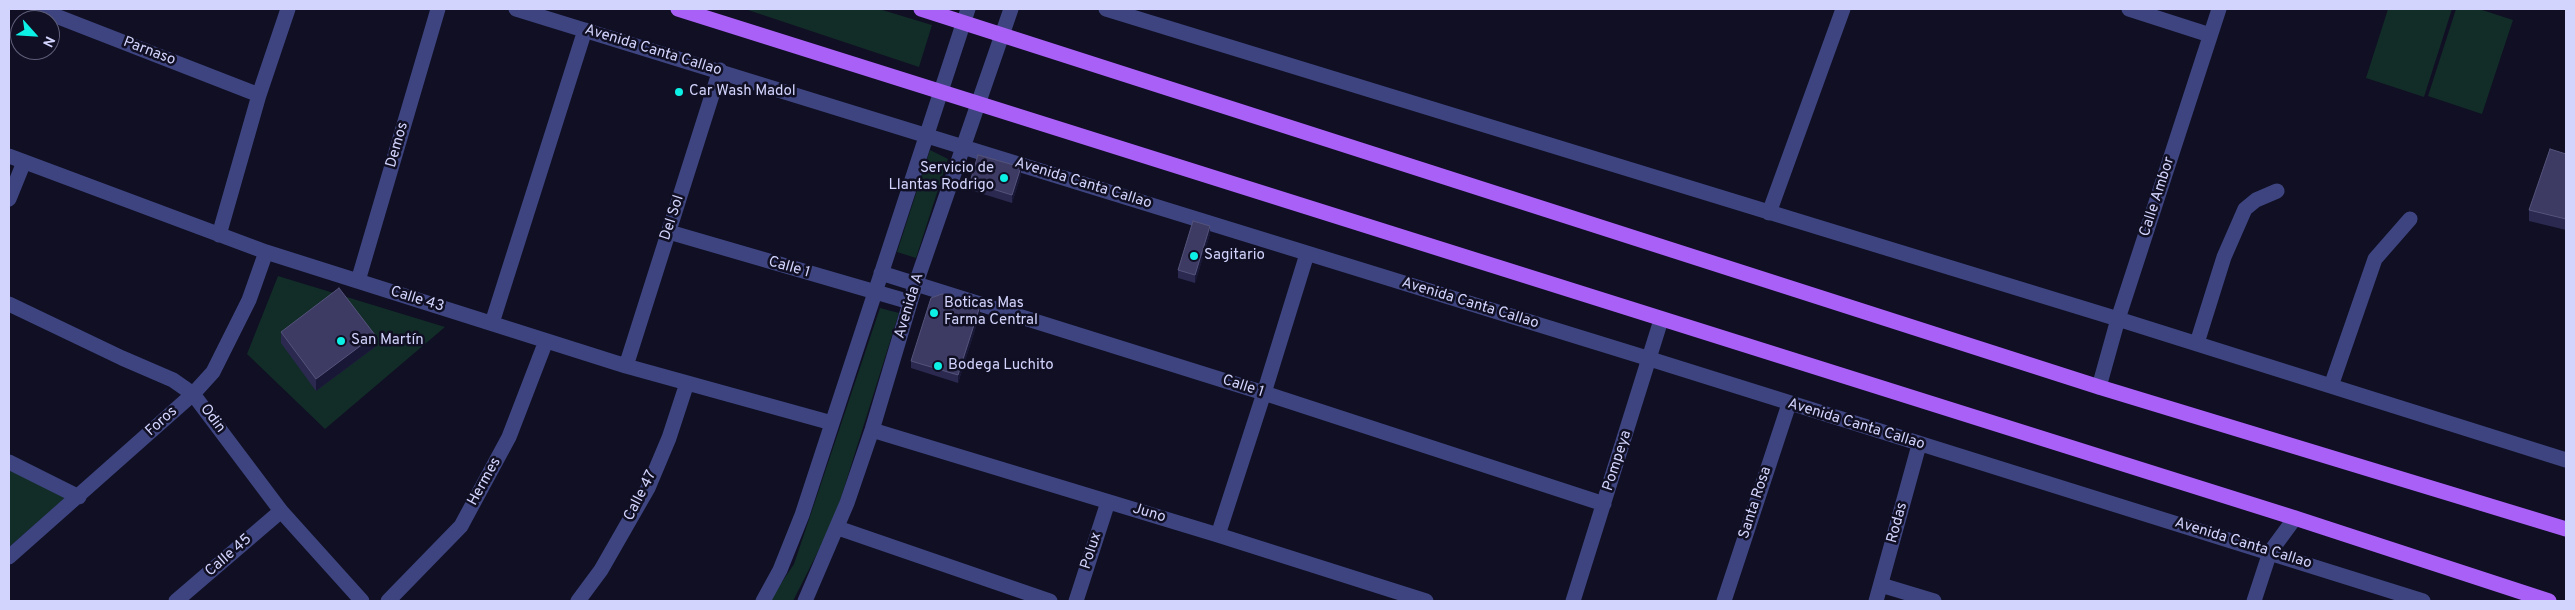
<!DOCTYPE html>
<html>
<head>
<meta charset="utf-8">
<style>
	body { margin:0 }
	#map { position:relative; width:2575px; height:610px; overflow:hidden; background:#100f23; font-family:Overpass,sans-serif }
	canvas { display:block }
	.frame { position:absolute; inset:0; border:10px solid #d3d4fd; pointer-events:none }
	.north { position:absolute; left:10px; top:10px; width:50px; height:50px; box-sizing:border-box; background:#100f23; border:1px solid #5e5e7a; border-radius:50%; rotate:116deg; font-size:14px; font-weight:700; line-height:20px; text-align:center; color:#d3d4fd }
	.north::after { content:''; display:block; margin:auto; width:18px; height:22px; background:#0cf0e6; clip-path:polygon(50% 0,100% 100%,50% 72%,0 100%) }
</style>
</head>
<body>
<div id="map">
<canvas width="2575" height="610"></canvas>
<div class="frame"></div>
<div class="north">N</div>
</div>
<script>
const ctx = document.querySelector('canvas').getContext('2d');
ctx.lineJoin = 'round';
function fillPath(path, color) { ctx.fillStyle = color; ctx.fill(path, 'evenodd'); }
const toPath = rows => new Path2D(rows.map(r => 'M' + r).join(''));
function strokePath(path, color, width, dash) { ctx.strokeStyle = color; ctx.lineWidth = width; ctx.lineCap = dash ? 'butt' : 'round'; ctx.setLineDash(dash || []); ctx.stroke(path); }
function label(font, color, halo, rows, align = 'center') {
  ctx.font = font + ' Overpass,sans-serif'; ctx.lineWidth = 5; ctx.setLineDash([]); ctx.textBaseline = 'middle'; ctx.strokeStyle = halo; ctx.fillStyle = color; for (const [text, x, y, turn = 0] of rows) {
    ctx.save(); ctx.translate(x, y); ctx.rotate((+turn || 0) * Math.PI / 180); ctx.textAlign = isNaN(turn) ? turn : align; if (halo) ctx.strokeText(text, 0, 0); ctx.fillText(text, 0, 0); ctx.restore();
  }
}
fillPath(toPath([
	[745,9,879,9,932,25,919,67],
	[2388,9,2452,9,2424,97,2366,78],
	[2456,9,2479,9,2513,20,2482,114,2428,96],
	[930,150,948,159,916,258,897,252],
	[278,276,445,327,325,429,247,354],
	[880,308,899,313,834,520,793,601,769,601,794,564],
	[9,469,65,498,9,547]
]), '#122c28');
strokePath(toPath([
	[38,9,259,95],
	[516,9,1650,359,2423,601],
	[1106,9,2118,319,2566,460],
	[2129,9,2210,35],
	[9,156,266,252,626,366,832,423],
	[9,199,24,162],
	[1769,213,1843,9],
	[669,232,910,302],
	[219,235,259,95,288,9],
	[881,273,1264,393,1604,504],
	[358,281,438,9],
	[9,304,122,358,173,380,193,394,281,511,362,601],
	[492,323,585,30],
	[2197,343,2224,257,2245,209,2256,200,2277,191],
	[626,366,720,70],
	[2331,386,2375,259,2410,219],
	[2099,387,2118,319,2219,9],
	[872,430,1218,535,1426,601],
	[9,462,79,497],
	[838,528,1050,601],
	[1218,535,1264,393,1307,254],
	[9,557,193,394,213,372,249,300,266,252],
	[1881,585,1934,601],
	[176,601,281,511],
	[388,601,461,526,509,437,546,341],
	[578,601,601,570,648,488,669,438,687,383],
	[763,601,780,570,802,515,968,9],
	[805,601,847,503,872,430,916,283,1011,9],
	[1076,601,1108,502],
	[1573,601,1661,320],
	[1724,601,1789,404],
	[1876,601,1919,445],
	[2254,601,2270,552,2295,518]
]), '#3d447f', 15);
strokePath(toPath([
	[678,9,2295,518,2549,601],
	[921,9,2099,387,2566,529]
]), '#a960f7', 15);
fillPath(toPath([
	[2566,154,2566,230,2529,221,2529,210],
	[1021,175,1012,203,970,190,970,182],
	[1210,234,1195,283,1178,278,1178,270],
	[980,314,958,383,911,368,911,361],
	[281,332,375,347,316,391,281,343]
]), '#2b2950');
fillPath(toPath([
	[1021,167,1021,175,1012,203,1012,195],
	[1210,226,1210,234,1195,283,1195,275],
	[980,306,980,314,958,383,958,375],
	[375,335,375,347,316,391,316,379]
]), '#181736');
const building = toPath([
	[2550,149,2566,154,2566,219,2529,210,2550,149],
	[978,155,1021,167,1012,195,970,182,978,155],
	[1193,221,1210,226,1195,275,1178,270,1193,221],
	[339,288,375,335,316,379,281,332,339,288],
	[942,294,980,306,958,375,911,361,931,298,942,294]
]);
fillPath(building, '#3d3b63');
strokePath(building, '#54537b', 1);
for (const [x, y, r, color] of [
	[679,92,5,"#0cf0e6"],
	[1004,178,5,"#0cf0e6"],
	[1194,256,5,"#0cf0e6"],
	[934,313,5,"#0cf0e6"],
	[341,341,5,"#0cf0e6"],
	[938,366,5,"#0cf0e6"]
]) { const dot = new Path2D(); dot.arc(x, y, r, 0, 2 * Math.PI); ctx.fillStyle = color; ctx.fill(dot); strokePath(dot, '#100f23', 2); }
label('15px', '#d3d4fd', '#100f23', [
	["Avenida Canta Callao",653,51,17],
	["Parnaso",149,52,21],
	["Demos",398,145,-74],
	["Avenida Canta Callao",1083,184,17],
	["Calle Ambor",2158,197,-72],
	["Del Sol",673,218,-72],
	["Calle 1",789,268,16],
	["Calle 43",417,300,17],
	["Avenida Canta Callao",1470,304,17],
	["Avenida A",910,306,-73],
	["Calle 1",1243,387,18],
	["Odin",212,419,53],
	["Foros",162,422,-42],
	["Avenida Canta Callao",1856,425,17],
	["Pompeya",1618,461,-72],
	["Hermes",485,482,-61],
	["Calle 47",641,496,-63],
	["Santa Rosa",1756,503,-72],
	["Juno",1149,514,17],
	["Rodas",1898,523,-75],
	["Avenida Canta Callao",2243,544,17],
	["Polux",1092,551,-72],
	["Calle 45",229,556,-41]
]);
label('15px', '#d3d4fd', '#100f23', [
	["Car Wash Madol",689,92],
	["Servicio de",994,169,"right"],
	["Llantas Rodrigo",994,186,"right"],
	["Sagitario",1204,256],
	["Boticas Mas",944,304],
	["Farma Central",944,321],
	["San Martín",351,341],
	["Bodega Luchito",948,366]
], 'left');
</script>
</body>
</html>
